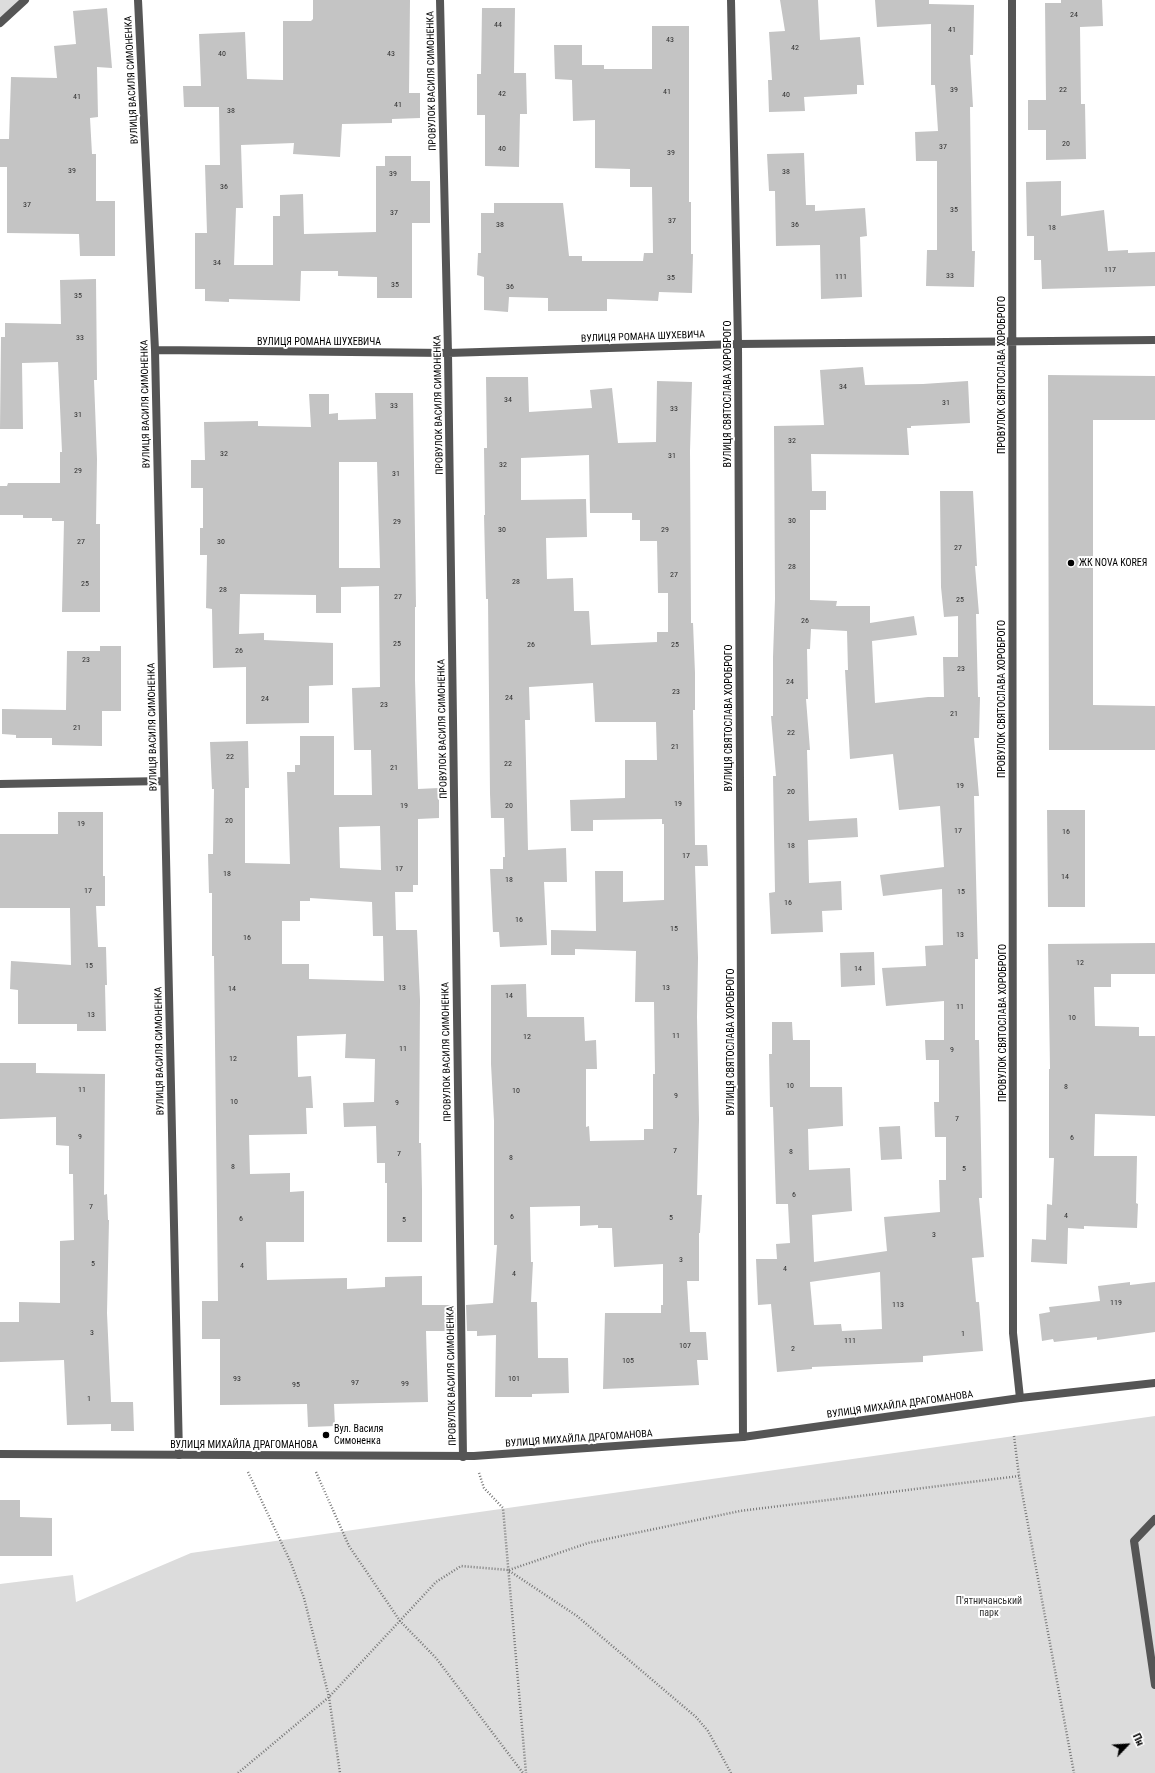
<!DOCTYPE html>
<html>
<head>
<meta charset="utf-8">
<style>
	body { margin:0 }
	#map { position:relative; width:1155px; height:1773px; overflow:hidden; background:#fff; font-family:"Roboto Condensed",sans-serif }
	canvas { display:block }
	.north { position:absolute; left:1107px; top:1725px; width:40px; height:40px; -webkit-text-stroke:3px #fff; paint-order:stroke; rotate:65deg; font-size:11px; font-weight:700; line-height:16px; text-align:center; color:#000 }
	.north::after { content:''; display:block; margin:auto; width:14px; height:18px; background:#000; clip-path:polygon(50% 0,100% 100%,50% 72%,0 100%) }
</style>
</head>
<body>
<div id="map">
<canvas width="1155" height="1773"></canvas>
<div class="north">Пн</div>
</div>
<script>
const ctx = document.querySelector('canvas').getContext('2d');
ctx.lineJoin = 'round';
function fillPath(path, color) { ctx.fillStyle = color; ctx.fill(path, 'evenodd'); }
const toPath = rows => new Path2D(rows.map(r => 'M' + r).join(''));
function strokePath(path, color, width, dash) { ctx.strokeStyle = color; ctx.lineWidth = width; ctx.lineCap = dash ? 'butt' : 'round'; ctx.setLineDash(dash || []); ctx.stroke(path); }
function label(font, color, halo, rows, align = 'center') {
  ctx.font = font + ' "Roboto Condensed",sans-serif'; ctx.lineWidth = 4; ctx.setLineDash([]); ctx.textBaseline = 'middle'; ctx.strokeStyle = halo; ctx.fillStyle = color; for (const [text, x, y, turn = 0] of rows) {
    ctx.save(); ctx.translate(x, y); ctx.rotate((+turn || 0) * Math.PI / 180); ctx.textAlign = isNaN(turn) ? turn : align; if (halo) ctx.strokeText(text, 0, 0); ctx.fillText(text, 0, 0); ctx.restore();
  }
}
fillPath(toPath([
	[0,0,25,0,0,23],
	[1155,1416,1155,1773,0,1773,0,1584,73,1575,76,1602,191,1553]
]), '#dcdcdc');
fillPath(toPath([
	[313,0,410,0,409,93,420,93,420,118,392,119,392,123,342,124,340,157,293,154,294,143,241,145,243,208,236,208,234,265,273,265,273,216,280,216,280,195,303,194,304,234,376,232,376,166,385,166,385,156,411,156,411,181,430,181,430,223,412,223,412,298,377,298,377,277,338,276,338,271,301,271,300,301,229,299,229,302,205,301,205,289,195,289,195,233,207,233,205,165,220,165,219,107,184,107,183,86,201,86,199,34,245,32,247,79,283,80,283,21,311,21,313,19],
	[780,0,818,0,820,40,860,37,864,85,857,85,857,94,804,97,805,111,769,112,768,80,772,80,769,32,785,31],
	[875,0,929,0,929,4,974,5,973,55,970,55,973,107,970,107,972,251,975,251,974,287,926,286,927,250,937,250,937,161,916,161,915,132,938,131,935,85,931,85,931,24,877,27],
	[1061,0,1102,0,1103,26,1080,27,1081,104,1085,104,1086,159,1046,160,1046,130,1028,130,1028,100,1046,100,1045,3,1061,3],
	[107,8,112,68,97,67,98,117,90,118,92,154,96,154,96,201,115,201,115,256,80,256,79,234,7,233,7,167,0,167,0,139,9,139,11,77,57,78,54,46,76,44,73,11],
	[482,8,515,8,514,73,526,73,527,114,520,114,519,167,485,166,485,115,477,115,477,74,481,74],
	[652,26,689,26,689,202,691,202,691,254,693,254,692,293,659,292,658,301,607,299,607,311,548,311,548,298,509,297,508,312,484,310,484,277,477,275,478,253,481,253,481,213,494,213,494,203,563,203,569,256,582,256,582,261,643,261,644,253,653,253,652,187,630,187,630,169,595,168,595,120,573,121,572,80,555,79,554,45,582,45,582,65,604,65,604,69,652,69],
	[804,153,806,205,815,205,815,211,865,208,867,236,860,237,862,297,821,299,820,245,776,246,775,191,769,191,767,154],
	[1061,181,1061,216,1104,210,1108,251,1128,250,1128,253,1155,252,1155,286,1042,289,1041,260,1034,260,1034,236,1027,236,1026,182],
	[96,279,97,380,94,380,97,459,96,524,100,524,100,612,62,612,64,521,52,521,52,518,23,518,23,515,0,515,0,486,7,486,8,483,60,483,60,452,62,452,58,362,22,363,23,429,0,429,1,337,5,337,5,323,61,324,60,280],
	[863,367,865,385,923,384,968,381,970,423,911,426,911,428,907,428,909,455,811,454,812,491,826,491,826,510,810,510,810,600,837,601,836,606,870,606,870,623,914,616,917,635,872,641,875,703,928,697,944,697,943,657,958,657,958,616,944,617,941,587,940,491,973,491,977,566,975,566,979,614,976,614,978,697,980,697,979,738,974,738,979,796,974,796,978,959,975,959,975,1040,979,1040,982,1198,979,1198,984,1257,972,1258,976,1302,979,1302,983,1351,923,1356,923,1362,812,1367,812,1369,777,1372,771,1304,758,1305,756,1259,777,1259,776,1244,790,1243,788,1204,776,1204,773,1107,770,1107,769,1054,772,1054,772,1022,792,1022,793,1040,810,1040,810,1087,842,1087,843,1126,808,1129,809,1170,850,1168,852,1211,812,1215,814,1262,887,1251,884,1217,940,1212,939,1180,946,1180,946,1137,935,1137,934,1102,939,1102,939,1060,926,1060,925,1040,944,1040,944,1001,886,1006,882,968,926,966,925,946,943,945,942,889,883,896,880,875,944,867,940,806,899,810,893,754,850,759,845,670,848,670,847,631,811,629,810,649,807,649,808,699,806,699,810,750,807,750,809,821,857,818,858,837,808,840,809,883,841,881,842,910,822,911,823,932,771,934,769,893,775,892,773,776,776,776,771,716,773,716,773,657,775,599,774,426,824,425,820,370],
	[880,1272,882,1329,842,1331,841,1324,814,1325,810,1282],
	[1048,375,1155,376,1155,420,1093,420,1093,705,1155,706,1155,750,1049,750],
	[486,377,528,377,529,412,592,408,590,390,612,388,618,443,656,442,657,381,692,382,690,451,691,623,693,623,695,673,695,710,693,710,695,845,707,845,708,866,695,866,698,958,697,1017,699,1120,697,1195,702,1195,700,1233,699,1233,699,1281,687,1281,690,1332,706,1332,708,1360,697,1360,699,1385,603,1389,605,1313,661,1313,661,1305,663,1305,663,1264,614,1267,612,1228,598,1228,598,1225,580,1226,580,1206,530,1207,531,1262,533,1262,531,1302,537,1302,538,1358,568,1358,569,1393,532,1394,532,1397,495,1397,496,1335,477,1336,477,1331,467,1331,466,1305,493,1303,497,1245,494,1245,494,1121,491,1064,491,985,526,984,527,1017,584,1017,585,1041,596,1040,597,1069,586,1069,586,1127,589,1126,590,1141,644,1140,644,1129,653,1129,653,1074,655,1074,654,1002,635,1002,636,951,575,949,575,955,551,955,551,930,596,931,595,871,623,871,623,902,664,900,664,824,662,824,662,819,593,820,593,831,571,831,570,800,625,798,625,760,657,760,656,722,595,722,593,683,529,687,530,720,525,720,528,850,566,848,567,882,544,882,547,945,500,947,499,932,493,932,490,869,503,869,503,857,505,857,504,818,491,818,490,794,488,599,486,599,484,515,485,515,484,448,487,448],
	[589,455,590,513,632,513,632,520,640,520,640,541,657,541,658,593,668,593,668,632,657,632,657,642,591,645,589,611,574,611,573,578,547,579,546,538,587,537,586,499,521,500,521,458],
	[375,393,413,393,416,607,415,607,415,680,418,789,439,788,439,818,418,819,418,885,413,885,413,892,395,892,396,930,417,930,420,1000,419,1143,421,1143,422,1190,422,1242,387,1242,387,1183,385,1183,385,1163,377,1163,376,1126,344,1127,343,1103,374,1102,375,1059,345,1058,346,1034,297,1036,298,1077,311,1076,313,1108,306,1108,307,1134,249,1135,250,1174,290,1173,290,1192,304,1191,304,1242,266,1242,267,1280,347,1278,347,1289,385,1287,385,1277,422,1276,422,1305,455,1305,456,1331,426,1331,428,1402,334,1404,335,1426,308,1427,307,1404,220,1405,220,1339,202,1339,202,1301,218,1301,214,956,212,956,212,893,209,893,208,854,213,854,214,789,212,789,210,742,248,741,249,788,245,788,245,863,290,864,287,772,295,772,295,765,300,765,300,736,334,736,334,795,372,795,371,750,354,750,352,688,380,687,379,586,341,587,341,613,316,613,316,595,240,594,239,634,264,633,264,640,333,643,333,685,309,686,309,723,246,724,246,667,213,668,212,609,206,608,207,555,200,555,200,528,203,528,203,488,191,488,191,460,205,460,204,422,258,421,258,426,311,427,309,394,329,394,329,414,338,413,338,420,376,419],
	[339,462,377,462,380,568,339,568],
	[380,826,381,870,340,868,339,827],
	[310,898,372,902,373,936,383,936,384,981,309,979,309,964,282,964,282,921,300,921,300,901,310,901],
	[100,646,121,646,121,711,102,711,102,746,52,745,52,738,16,738,16,735,2,734,2,709,66,710,67,651,100,651],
	[1047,810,1085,810,1085,907,1048,907],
	[58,812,103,812,103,876,105,876,105,906,96,906,98,947,106,947,107,985,105,985,106,1031,77,1031,77,1024,18,1024,18,990,10,989,11,961,71,965,70,908,0,908,0,834,58,834],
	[1155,943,1155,974,1111,974,1111,987,1094,987,1095,1026,1139,1027,1139,1036,1155,1036,1155,1116,1095,1114,1094,1156,1137,1156,1136,1203,1138,1204,1137,1228,1084,1226,1084,1229,1068,1228,1067,1264,1031,1262,1032,1239,1046,1240,1047,1204,1052,1205,1054,1158,1049,1158,1049,1069,1050,1069,1048,944],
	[874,952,875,985,841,987,840,953],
	[0,1063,36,1063,36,1073,105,1074,104,1195,107,1194,108,1220,109,1220,107,1313,111,1402,133,1402,134,1431,111,1431,111,1424,67,1425,64,1360,0,1362,0,1322,19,1322,19,1302,60,1303,60,1241,74,1240,73,1174,69,1174,69,1146,56,1145,56,1117,0,1119],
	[900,1126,902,1159,881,1160,879,1127],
	[1130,1282,1130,1285,1155,1282,1155,1332,1097,1340,1097,1337,1054,1342,1053,1339,1042,1341,1039,1314,1050,1312,1049,1307,1100,1301,1098,1286],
	[0,1500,20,1500,20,1517,52,1518,52,1556,0,1556]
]), '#c4c4c4');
strokePath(toPath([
	[1014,1436,1019,1476,1074,1773],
	[248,1472,291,1563,304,1598,329,1697,340,1773],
	[316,1472,349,1546,400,1621,436,1658,523,1773],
	[479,1473,484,1488,503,1508,526,1773],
	[509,1570,588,1543,740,1511,1019,1476],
	[238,1773,329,1697,436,1582,461,1566,508,1570,577,1616,696,1717,708,1731,731,1773]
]), '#777', 2.5, [1, 2]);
strokePath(toPath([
	[1155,1519,1134,1541,1155,1685]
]), '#555', 8);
strokePath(toPath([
	[138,0,155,350,179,1455],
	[440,0,448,353,463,1457],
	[731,0,738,344,743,1437],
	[1012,0,1013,1333,1020,1398],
	[0,23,25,0],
	[155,350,448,353,738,344,1155,340],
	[0,784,164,781]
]), '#555', 8);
strokePath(toPath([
	[0,1454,474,1456,743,1437,1020,1398,1155,1383]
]), '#555', 8);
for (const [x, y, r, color] of [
	[1071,563,4,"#000"],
	[326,1435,4,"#000"]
]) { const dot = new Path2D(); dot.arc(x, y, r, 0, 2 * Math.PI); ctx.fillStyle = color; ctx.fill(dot); strokePath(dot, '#fff', 1.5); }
label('8px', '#313131', null, [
	["24",1074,15],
	["44",498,25],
	["41",952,30],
	["43",670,40],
	["42",795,48],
	["40",222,54],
	["43",391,54],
	["39",954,90],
	["22",1063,90],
	["41",667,92],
	["42",502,94],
	["40",786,95],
	["41",77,97],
	["41",398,105],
	["38",231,111],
	["20",1066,144],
	["37",943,147],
	["40",502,149],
	["39",671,153],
	["39",72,171],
	["38",786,172],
	["39",393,174],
	["36",224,187],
	["37",27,205],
	["35",954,210],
	["37",394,213],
	["37",672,221],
	["38",500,225],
	["36",795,225],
	["18",1052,228],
	["34",217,263],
	["117",1110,270],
	["33",950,276],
	["111",841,277],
	["35",671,278],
	["35",395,285],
	["36",510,287],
	["35",78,296],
	["33",80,338],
	["34",843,387],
	["34",508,400],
	["31",946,403],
	["33",394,406],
	["33",674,409],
	["31",78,415],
	["32",792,441],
	["32",224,454],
	["31",672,456],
	["32",503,465],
	["29",78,471],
	["31",396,474],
	["30",792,521],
	["29",397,522],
	["30",502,530],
	["29",665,530],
	["27",81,542],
	["30",221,542],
	["27",958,548],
	["28",792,567],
	["27",674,575],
	["28",516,582],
	["25",85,584],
	["28",223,590],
	["27",398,597],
	["25",960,600],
	["26",805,621],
	["25",397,644],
	["26",531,645],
	["25",675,645],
	["26",239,651],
	["23",86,660],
	["23",961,669],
	["24",790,682],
	["23",676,692],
	["24",509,698],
	["24",265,699],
	["23",384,705],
	["21",954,714],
	["21",77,728],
	["22",791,733],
	["21",675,747],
	["22",230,757],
	["22",508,764],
	["21",394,768],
	["19",960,786],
	["20",791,792],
	["19",678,804],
	["19",404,806],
	["20",509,806],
	["20",229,821],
	["19",81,824],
	["17",958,831],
	["16",1066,832],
	["18",791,846],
	["17",686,856],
	["17",399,869],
	["18",227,874],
	["14",1065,877],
	["18",509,880],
	["17",88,891],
	["15",961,892],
	["16",788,903],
	["16",519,920],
	["15",674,929],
	["13",960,935],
	["16",247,938],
	["12",1080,963],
	["15",89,966],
	["14",858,969],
	["13",402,988],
	["13",666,988],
	["14",232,989],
	["14",509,996],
	["11",960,1007],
	["13",91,1015],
	["10",1072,1018],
	["11",676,1036],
	["12",527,1037],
	["11",403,1049],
	["9",952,1050],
	["12",233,1059],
	["10",790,1086],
	["8",1066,1087],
	["11",82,1090],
	["10",516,1091],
	["9",676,1096],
	["10",234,1102],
	["9",397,1103],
	["7",957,1119],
	["9",80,1137],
	["6",1072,1138],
	["7",675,1151],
	["8",791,1152],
	["7",399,1154],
	["8",511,1158],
	["8",233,1167],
	["5",964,1169],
	["6",794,1195],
	["7",91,1207],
	["4",1066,1216],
	["6",512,1217],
	["5",671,1218],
	["6",241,1219],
	["5",404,1220],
	["3",934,1235],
	["3",681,1260],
	["5",93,1264],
	["4",242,1266],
	["4",785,1269],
	["4",514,1274],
	["119",1116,1303],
	["113",898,1305],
	["3",92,1333],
	["1",963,1334],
	["111",850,1341],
	["107",685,1346],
	["2",793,1349],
	["105",628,1361],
	["93",237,1379],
	["101",514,1379],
	["97",355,1383],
	["99",405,1384],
	["95",296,1385],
	["1",89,1399]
]);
label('10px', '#000', '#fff', [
	["ВУЛИЦЯ ВАСИЛЯ СИМОНЕНКА",132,80,-93],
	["ПРОВУЛОК ВАСИЛЯ СИМОНЕНКА",432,81,-91],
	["ВУЛИЦЯ РОМАНА ШУХЕВИЧА",643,337,-2],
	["ВУЛИЦЯ РОМАНА ШУХЕВИЧА",319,342],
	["ПРОВУЛОК СВЯТОСЛАВА ХОРОБРОГО",1002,375,-90],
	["ВУЛИЦЯ СВЯТОСЛАВА ХОРОБРОГО",728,394,-90],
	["ВУЛИЦЯ ВАСИЛЯ СИМОНЕНКА",146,404,-91],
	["ПРОВУЛОК ВАСИЛЯ СИМОНЕНКА",439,405,-91],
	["ПРОВУЛОК СВЯТОСЛАВА ХОРОБРОГО",1002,699,-90],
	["ВУЛИЦЯ СВЯТОСЛАВА ХОРОБРОГО",729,718,-90],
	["ВУЛИЦЯ ВАСИЛЯ СИМОНЕНКА",153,727,-91],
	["ПРОВУЛОК ВАСИЛЯ СИМОНЕНКА",443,729,-91],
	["ПРОВУЛОК СВЯТОСЛАВА ХОРОБРОГО",1003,1023,-90],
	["ВУЛИЦЯ СВЯТОСЛАВА ХОРОБРОГО",731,1042,-90],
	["ВУЛИЦЯ ВАСИЛЯ СИМОНЕНКА",160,1051,-91],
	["ПРОВУЛОК ВАСИЛЯ СИМОНЕНКА",447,1052,-91],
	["ПРОВУЛОК ВАСИЛЯ СИМОНЕНКА",452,1376,-91],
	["ВУЛИЦЯ МИХАЙЛА ДРАГОМАНОВА",900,1405,-8],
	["ВУЛИЦЯ МИХАЙЛА ДРАГОМАНОВА",579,1439,-4],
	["ВУЛИЦЯ МИХАЙЛА ДРАГОМАНОВА",244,1445]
]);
label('10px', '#000', '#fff', [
	["ЖК NOVA KOREЯ",1079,563],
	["Вул. Василя",334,1429],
	["Симоненка",334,1441]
], 'left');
label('10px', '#333', '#fff', [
	["П'ятничанський",989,1601],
	["парк",989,1613]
]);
</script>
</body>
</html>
